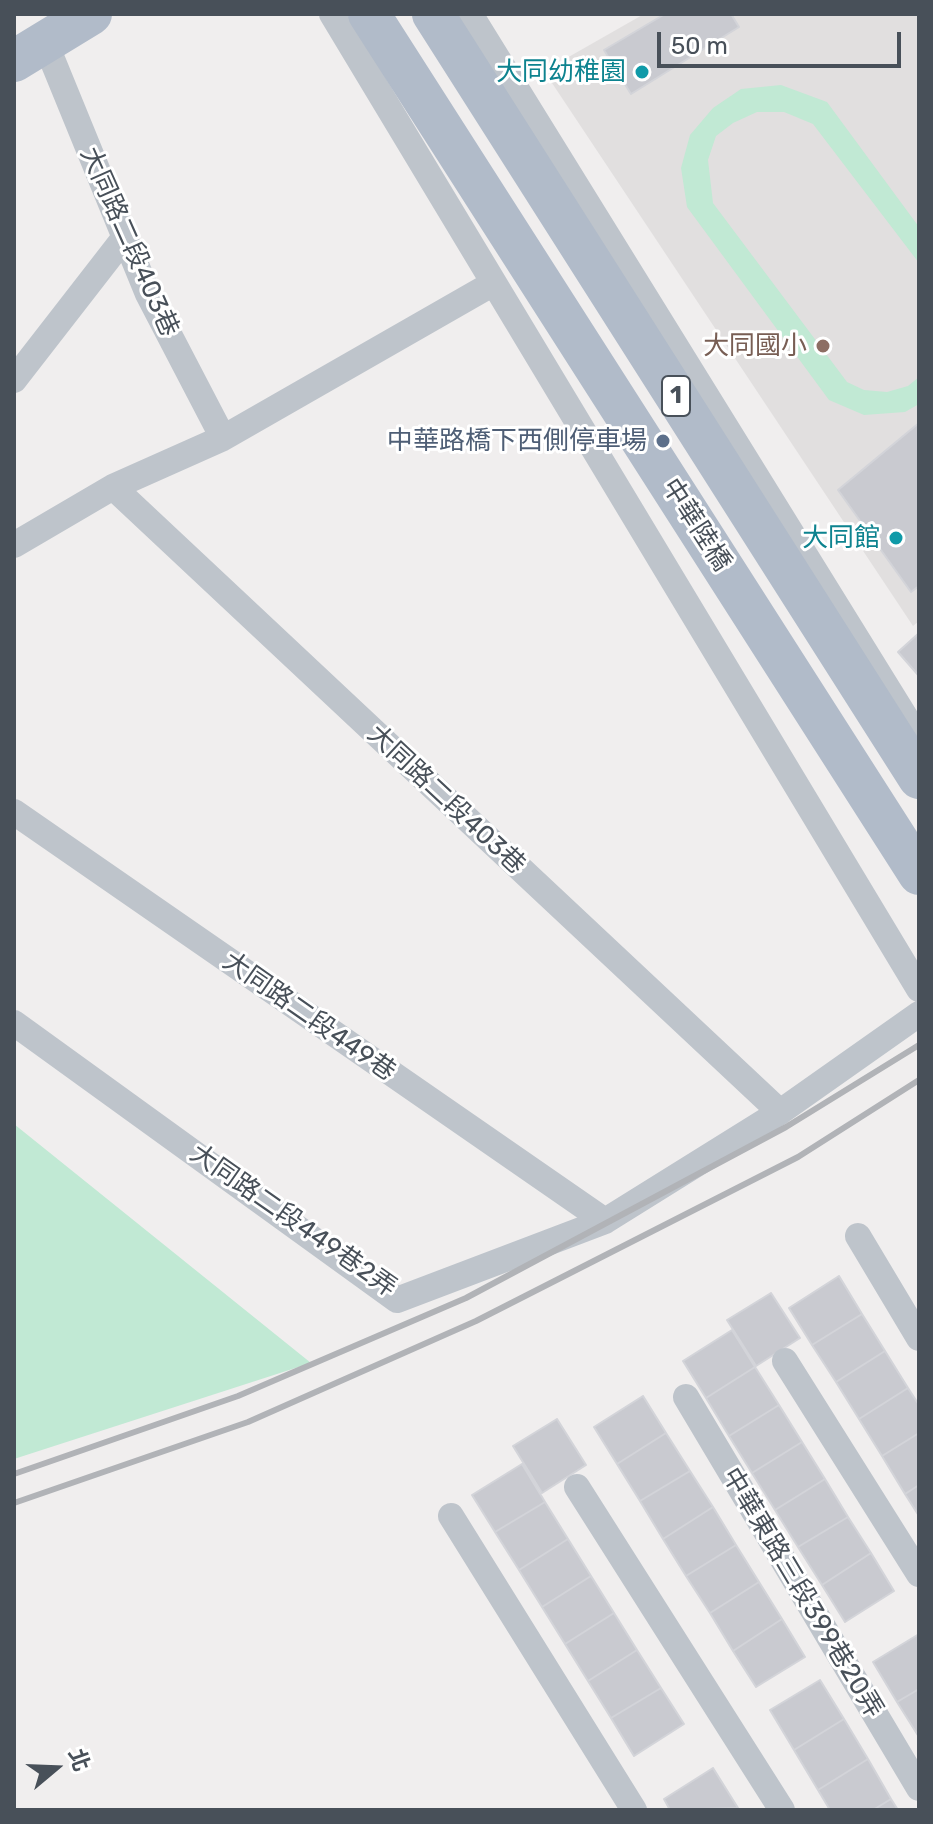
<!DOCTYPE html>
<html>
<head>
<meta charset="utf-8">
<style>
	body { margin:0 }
	#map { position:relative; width:933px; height:1824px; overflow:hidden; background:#f0eeee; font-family:Rubik,"Noto Sans TC",sans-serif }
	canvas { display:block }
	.frame { position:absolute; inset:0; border:16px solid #485059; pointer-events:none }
	.north { position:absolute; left:16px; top:1728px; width:80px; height:80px; -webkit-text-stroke:6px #fff; paint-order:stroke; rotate:71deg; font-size:22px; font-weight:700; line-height:32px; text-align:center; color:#485059 }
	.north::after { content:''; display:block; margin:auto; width:28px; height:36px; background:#485059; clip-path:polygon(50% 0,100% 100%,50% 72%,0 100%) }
	.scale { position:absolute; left:657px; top:32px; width:244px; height:36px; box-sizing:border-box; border:4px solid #485059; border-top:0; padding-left:10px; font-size:24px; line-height:28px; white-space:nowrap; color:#485059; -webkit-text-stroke:6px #fff; paint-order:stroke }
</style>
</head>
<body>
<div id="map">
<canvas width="933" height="1824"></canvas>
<div class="frame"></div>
<div class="north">北</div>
<div class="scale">50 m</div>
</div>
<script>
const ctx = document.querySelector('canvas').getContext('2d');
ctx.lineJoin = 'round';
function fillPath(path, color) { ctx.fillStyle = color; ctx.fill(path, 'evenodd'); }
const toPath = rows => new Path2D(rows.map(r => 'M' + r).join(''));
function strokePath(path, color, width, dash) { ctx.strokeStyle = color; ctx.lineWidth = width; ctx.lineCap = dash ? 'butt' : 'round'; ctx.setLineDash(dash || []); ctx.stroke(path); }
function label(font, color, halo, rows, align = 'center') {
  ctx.font = font + ' Rubik,"Noto Sans TC",sans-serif'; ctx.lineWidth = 6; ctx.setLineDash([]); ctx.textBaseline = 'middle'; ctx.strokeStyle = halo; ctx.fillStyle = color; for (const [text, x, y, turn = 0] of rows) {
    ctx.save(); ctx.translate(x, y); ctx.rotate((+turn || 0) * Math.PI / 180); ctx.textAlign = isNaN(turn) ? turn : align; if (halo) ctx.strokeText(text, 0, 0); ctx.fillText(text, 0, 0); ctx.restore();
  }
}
fillPath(toPath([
	[644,14,919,14,919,621,913,626,544,71]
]), '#e1dfdf');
fillPath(toPath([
	[781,85,827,102,919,227,919,263,813,124,784,112,757,112,733,123,716,136,708,160,713,203,847,382,864,390,887,392,908,386,919,377,919,404,905,412,864,415,829,400,687,207,681,168,690,135,713,108,741,89],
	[14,1124,311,1363,14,1459]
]), '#c1e9d4');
const building = toPath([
	[665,14,731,14,739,27,631,94,604,50,665,14],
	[919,423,919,586,911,592,838,490,919,423],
	[919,633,919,676,898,652,919,633],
	[839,1276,862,1314,812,1345,789,1308,839,1276],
	[771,1293,800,1338,756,1366,727,1320,771,1293],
	[862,1314,885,1351,836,1382,812,1345,862,1314],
	[732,1330,755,1367,706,1398,683,1361,732,1330],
	[885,1351,908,1388,859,1419,836,1382,885,1351],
	[755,1367,779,1405,729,1436,706,1398,755,1367],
	[908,1388,919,1405,919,1433,882,1456,859,1419,908,1388],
	[643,1396,666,1433,617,1464,594,1427,643,1396],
	[779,1405,802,1442,752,1473,729,1436,779,1405],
	[557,1419,586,1465,542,1493,513,1446,557,1419],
	[666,1433,690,1471,640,1501,617,1464,666,1433],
	[919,1433,919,1485,905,1494,882,1456,919,1433],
	[802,1442,825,1479,775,1510,752,1473,802,1442],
	[522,1464,545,1502,495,1532,472,1495,522,1464],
	[690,1471,713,1507,663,1539,640,1501,690,1471],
	[825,1479,848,1517,798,1547,775,1510,825,1479],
	[919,1485,919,1516,905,1494,919,1485],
	[545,1502,568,1539,519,1570,495,1532,545,1502],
	[713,1507,736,1545,686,1576,663,1539,713,1507],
	[848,1517,871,1553,822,1585,798,1547,848,1517],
	[568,1539,591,1576,542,1607,519,1570,568,1539],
	[736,1545,759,1582,710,1613,686,1576,736,1545],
	[871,1553,894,1591,845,1622,822,1585,871,1553],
	[591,1576,614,1613,565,1644,542,1607,591,1576],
	[759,1582,782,1619,733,1651,710,1613,759,1582],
	[614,1613,637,1650,588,1681,565,1644,614,1613],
	[782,1619,805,1657,756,1687,733,1651,782,1619],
	[919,1634,919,1689,897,1702,873,1662,919,1634],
	[637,1650,661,1688,611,1718,588,1681,637,1650],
	[820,1680,844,1719,794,1750,770,1710,820,1680],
	[661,1688,684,1724,634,1756,611,1718,661,1688],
	[919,1689,919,1737,897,1702,919,1689],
	[844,1719,868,1759,818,1790,794,1750,844,1719],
	[868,1759,891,1799,873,1810,830,1810,818,1790,868,1759],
	[713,1768,738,1808,670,1810,664,1799,713,1768],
	[891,1799,898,1810,873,1810,891,1799]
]);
fillPath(building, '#c9cad0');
strokePath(building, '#d3d4d9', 2);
strokePath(toPath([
	[332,14,919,989],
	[470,14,919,739],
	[45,42,148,294,223,438],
	[14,380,125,237],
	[113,487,780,1112],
	[14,545,113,487,223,438,492,284],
	[14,812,605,1221],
	[14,1023,397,1300,605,1221,780,1112,919,1014],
	[858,1236,919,1338],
	[785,1361,919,1574],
	[686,1397,919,1788],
	[577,1487,782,1810],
	[451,1516,634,1810]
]), '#bec4cb', 26);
strokePath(toPath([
	[369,14,919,874],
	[433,14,919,778],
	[14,61,91,14]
]), '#b1bbc9', 42);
strokePath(toPath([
	[14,1474,238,1396,466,1298,786,1127,919,1045],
	[14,1503,248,1422,476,1321,798,1157,919,1080]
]), '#b1b3b7', 6);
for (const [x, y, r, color] of [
	[642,72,8,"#0f9aa8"],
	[823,346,8,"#8d6e63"],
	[663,441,8,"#5c6f8a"],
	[896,538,8,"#0f9aa8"]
]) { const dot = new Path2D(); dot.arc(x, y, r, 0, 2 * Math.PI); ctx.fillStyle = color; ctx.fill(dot); strokePath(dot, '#fff', 3); }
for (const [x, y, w] of [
	[676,396,28]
]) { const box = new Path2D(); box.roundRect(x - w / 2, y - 20, w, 40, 6); ctx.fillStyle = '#fff'; ctx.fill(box); strokePath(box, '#485059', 2); }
label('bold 24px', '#485059', null, [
	["1",676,396]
]);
label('26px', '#0d838f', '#fff', [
	["大同幼稚園",626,72],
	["大同館",880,538]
], 'right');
label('26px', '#485059', '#fff', [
	["大同路二段403巷",129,242,66],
	["中華陸橋",696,525,57],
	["大同路二段403巷",446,800,43],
	["大同路二段449巷",309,1017,35],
	["大同路二段449巷2弄",293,1221,35],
	["中華東路三段399巷20弄",802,1593,59]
]);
label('26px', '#785e54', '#fff', [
	["大同國小",807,346]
], 'right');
label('26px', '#4e5e75', '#fff', [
	["中華路橋下西側停車場",647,441]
], 'right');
</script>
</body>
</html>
